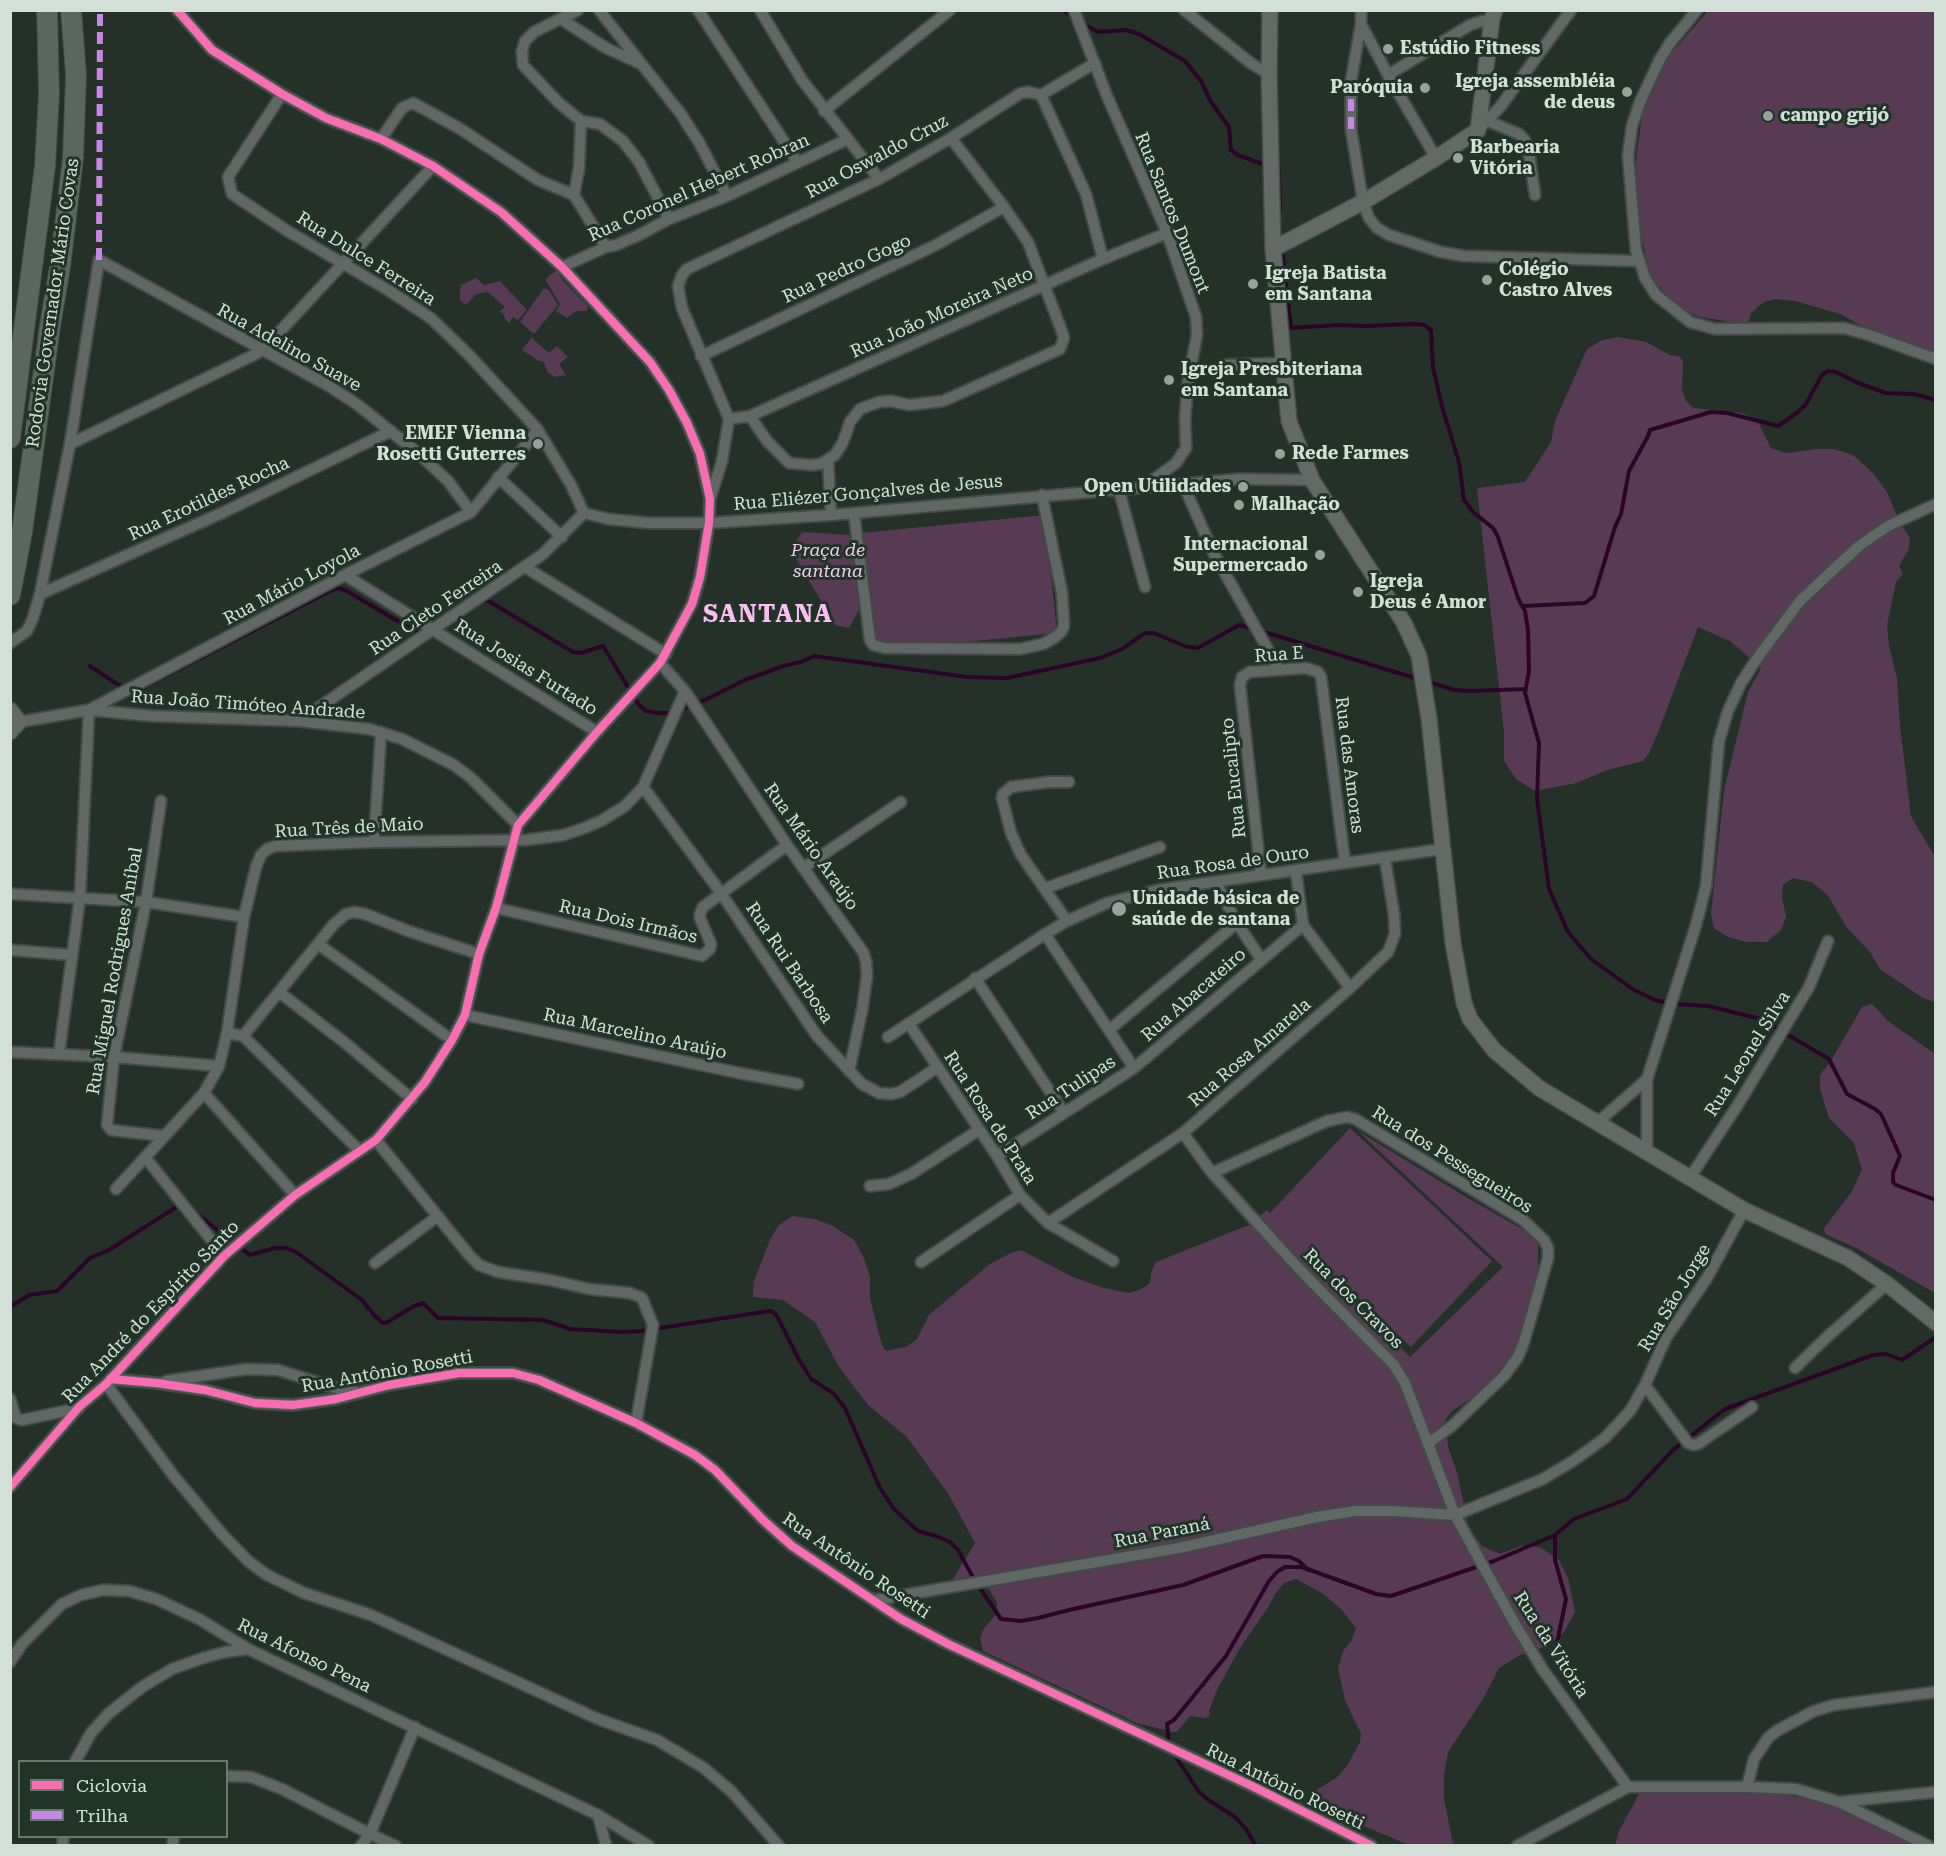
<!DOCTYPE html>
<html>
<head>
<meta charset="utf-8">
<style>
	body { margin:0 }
	#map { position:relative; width:1946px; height:1856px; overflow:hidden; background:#253029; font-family:"Roboto Serif",serif }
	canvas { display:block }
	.frame { position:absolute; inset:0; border:12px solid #d3e0d7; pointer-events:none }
	.legend { position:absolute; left:18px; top:1760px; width:210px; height:78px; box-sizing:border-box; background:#203528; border:2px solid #68796e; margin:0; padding:8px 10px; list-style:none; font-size:18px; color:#d3e0d7 }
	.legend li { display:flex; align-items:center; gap:12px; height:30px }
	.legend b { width:30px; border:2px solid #68796e }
</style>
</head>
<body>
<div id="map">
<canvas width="1946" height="1856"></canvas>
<div class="frame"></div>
<ul class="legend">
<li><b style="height:8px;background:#f96db3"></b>Ciclovia</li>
<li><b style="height:8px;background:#c787e3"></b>Trilha</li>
</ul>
</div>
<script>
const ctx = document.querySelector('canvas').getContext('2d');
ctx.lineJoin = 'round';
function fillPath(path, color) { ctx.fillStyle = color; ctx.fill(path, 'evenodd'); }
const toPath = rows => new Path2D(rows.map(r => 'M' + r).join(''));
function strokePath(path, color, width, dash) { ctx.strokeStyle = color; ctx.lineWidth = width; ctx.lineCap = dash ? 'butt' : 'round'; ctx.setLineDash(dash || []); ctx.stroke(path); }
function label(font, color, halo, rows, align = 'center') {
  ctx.font = font + ' "Roboto Serif",serif'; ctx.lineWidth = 6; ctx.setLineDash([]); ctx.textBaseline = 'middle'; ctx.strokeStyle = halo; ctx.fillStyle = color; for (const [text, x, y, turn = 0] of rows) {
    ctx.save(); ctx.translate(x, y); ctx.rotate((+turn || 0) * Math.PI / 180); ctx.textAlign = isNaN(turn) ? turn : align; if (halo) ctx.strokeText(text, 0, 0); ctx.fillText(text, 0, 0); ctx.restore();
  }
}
fillPath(toPath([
	[1708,11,1935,11,1935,357,1871,331,1840,314,1795,301,1775,299,1764,302,1751,313,1749,321,1743,324,1701,317,1686,313,1672,302,1655,282,1647,270,1644,247,1636,220,1634,176,1644,100,1660,66],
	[557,270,563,281,588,306,587,311,576,311,567,318,556,311,560,304,545,279],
	[476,278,484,285,500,281,527,310,518,320,513,317,509,323,505,319,503,313,499,312,505,307,488,292,476,294,466,305,460,300,460,289,461,285],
	[544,288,549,290,558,305,534,334,520,322],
	[533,336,534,340,549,353,557,346,568,357,559,364,566,375,556,377,548,373,543,361,539,361,522,350],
	[1618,337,1646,342,1670,355,1679,356,1683,361,1682,389,1686,401,1694,408,1742,413,1757,420,1771,448,1786,453,1817,449,1834,449,1853,455,1873,473,1887,492,1901,525,1910,538,1909,549,1899,566,1903,574,1896,582,1887,625,1889,646,1897,678,1900,726,1911,816,1935,857,1935,1002,1923,998,1880,969,1870,952,1847,928,1827,894,1811,882,1793,878,1783,885,1782,897,1786,917,1781,930,1767,942,1746,942,1728,937,1714,928,1711,914,1724,790,1748,692,1761,668,1730,641,1698,627,1659,730,1649,753,1643,761,1607,770,1577,783,1535,791,1516,779,1504,761,1504,732,1477,488,1525,482,1551,442,1555,421,1587,349,1602,340],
	[1045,515,1057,633,872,651,861,533],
	[802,532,853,535,861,606,849,628,835,625,791,550],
	[1872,1004,1888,1021,1935,1054,1935,1293,1858,1249,1825,1234,1824,1228,1851,1193,1862,1170,1854,1143,1829,1118,1820,1089,1820,1075,1832,1059,1862,1007],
	[1350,1128,1492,1261,1411,1347,1312,1256,1410,1357,1503,1267,1358,1131,1466,1197,1531,1234,1538,1244,1538,1271,1533,1299,1518,1344,1507,1365,1478,1394,1452,1411,1445,1420,1448,1446,1458,1476,1468,1526,1482,1546,1500,1554,1521,1546,1540,1547,1559,1560,1568,1578,1575,1612,1564,1632,1548,1646,1520,1655,1499,1668,1483,1699,1448,1752,1444,1775,1444,1798,1452,1840,1454,1845,1409,1845,1314,1805,1313,1798,1315,1791,1336,1778,1347,1766,1360,1742,1361,1734,1345,1700,1338,1669,1343,1651,1352,1640,1356,1628,1341,1609,1322,1593,1296,1579,1284,1583,1275,1594,1269,1606,1240,1648,1217,1690,1209,1711,1210,1716,1205,1718,1190,1716,1177,1732,1172,1732,1137,1723,983,1651,980,1638,983,1630,997,1613,997,1603,989,1589,973,1584,950,1584,975,1543,949,1495,907,1437,868,1405,839,1367,815,1322,783,1300,753,1297,754,1281,770,1240,778,1226,792,1216,815,1219,833,1226,854,1240,863,1256,870,1276,870,1299,882,1345,886,1351,906,1347,917,1339,929,1315,990,1264,1011,1253,1021,1250,1073,1277,1104,1288,1128,1293,1140,1290,1150,1283,1151,1273,1156,1262,1249,1225,1267,1210,1270,1213],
	[1658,1788,1765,1792,1816,1800,1840,1809,1919,1846,1615,1846,1619,1831,1639,1794]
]), '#583a54');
strokePath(toPath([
	[1063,10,1074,18],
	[1083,24,1098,32,1126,30,1139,34,1185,61,1201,81,1211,102,1229,127,1231,150,1238,155,1268,166],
	[1275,168,1279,170,1280,210],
	[1282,250,1291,328,1338,325,1366,326,1413,324,1424,325,1431,330,1433,368,1443,410,1459,462,1464,500,1473,512,1493,528,1498,537,1518,598,1525,611,1528,630,1529,671,1525,693,1539,743,1537,799,1549,889,1568,932,1591,959,1634,990,1655,1000,1674,1004,1708,1006,1761,1019,1829,1059,1847,1094,1875,1109,1881,1114,1900,1156,1893,1173,1893,1182,1896,1185,1936,1200],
	[481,602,487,600,573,652,581,653,603,646,639,705,646,711,659,713,671,713,707,699,745,680,783,666,801,662,814,656,967,677,1007,678,1100,658,1122,649,1145,633,1154,633,1187,647,1198,648,1239,625,1254,629],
	[1523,606,1585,603,1594,596,1615,527,1621,514,1629,471,1648,436,1650,430,1711,412,1727,413,1778,426,1798,412,1806,404,1822,375,1828,371,1836,372,1858,383,1886,393,1914,394,1936,400],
	[447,625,465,613],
	[1261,631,1418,679],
	[90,666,117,684,135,692,326,593,338,588,345,590,416,632,422,631],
	[1428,682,1455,690,1470,691,1525,689],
	[197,1214,250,1255,275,1248,286,1248,296,1252,362,1300,374,1315,383,1323,386,1323,414,1306,423,1303,438,1318,543,1320,570,1329,622,1332,641,1331,769,1311,773,1312,777,1316,798,1358,811,1379,833,1393,845,1408,880,1488,894,1509,918,1531,939,1537,950,1542,958,1550,975,1581,1001,1619,1021,1621,1038,1618,1069,1610,1183,1585,1263,1556,1290,1557,1299,1561,1308,1570],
	[10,1307,29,1295,57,1291,90,1258,109,1250,181,1204],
	[1555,1535,1555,1560,1566,1599,1557,1643,1576,1679,1577,1691],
	[1169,1745,1167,1724,1174,1720,1226,1656,1269,1581,1277,1572,1285,1567,1302,1567,1376,1594,1391,1596,1494,1561,1555,1535,1574,1519,1627,1499,1673,1450,1725,1409,1873,1355,1886,1354,1902,1360,1936,1337],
	[1172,1751,1199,1792,1207,1799,1235,1817,1246,1829,1256,1846]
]), '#2b0528', 4);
const street = toPath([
	[578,10,534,32,525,41,522,51,523,65,558,102,581,121,600,124,623,141,639,162,669,219],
	[599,10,681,114,700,144,727,196],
	[698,10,798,163],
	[760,10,802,80,879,179],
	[1074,10,1107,96,1167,233,1196,317,1197,335,1188,382,1185,417,1186,448,1176,463,1145,486],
	[1184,10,1252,64,1269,74],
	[1361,10,1361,24,1351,81,1351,129,1363,202,1369,218,1377,228,1389,235,1441,252,1464,256,1638,261],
	[1697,10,1670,43,1660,59,1640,102,1632,126,1628,156,1636,250,1645,278,1656,295,1690,322,1715,329,1844,328,1869,335,1936,359],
	[561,19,606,48,639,63],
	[1361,24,1388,75,1436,158],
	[1388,75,1470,25,1482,21,1491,23],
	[282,94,228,177,232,194,286,230,388,290,432,319,470,356,538,430,571,485,584,513],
	[1041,95,1086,194,1103,259],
	[824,111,950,10],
	[581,121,579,168,574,195,606,247],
	[1488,121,1519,134,1524,139,1528,146,1535,195],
	[1478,130,1500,107,1571,10],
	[381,139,402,108,413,103,459,128,538,180,574,195],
	[562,267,606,247,616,245,637,236,669,219,727,196,848,139],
	[701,356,934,246,1004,207],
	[1223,365,1284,363],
	[750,416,767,441,789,463,811,465,821,464,835,455,843,442,850,422,860,409,879,402,891,401,909,405,943,401,1060,349,1064,338,1061,329,1028,242,1004,207,951,138],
	[729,419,750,416,1103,259,1167,233],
	[70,444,262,351,433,166],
	[828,461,831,515],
	[498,477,562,537],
	[1183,484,1214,554,1279,669],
	[1119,490,1145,587],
	[710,499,722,461,729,419,682,308,678,286,682,275,687,269,879,179,951,138,1021,93,1029,92,1041,95,1095,63],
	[584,513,608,519,649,523,709,523,831,515,1239,479,1312,480],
	[854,513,870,640,873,645,885,648,1020,649,1043,644,1054,638,1061,632,1064,626,1062,593,1042,495],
	[525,567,666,654],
	[345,575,597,732],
	[40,594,224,512,391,431],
	[10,643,27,631,33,618,40,594,70,444,99,260,329,386,358,405,419,454,448,481,471,512],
	[660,663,685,691,787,845,863,952,866,961,867,976,862,1011,849,1071],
	[89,710,345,575,471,512,538,430],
	[299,721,543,554,584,513],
	[19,722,89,710,152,716,299,721,369,729,402,739,454,765,470,777,518,825],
	[643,787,721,893,817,1036,862,1084,879,1093,891,1094,900,1092,938,1067],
	[161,801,146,902,114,1057,107,1125,111,1130,163,1136],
	[374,842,381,732],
	[803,868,901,802],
	[1296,872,1303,925,1350,988],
	[1261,875,1240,685,1242,677,1250,672,1306,668,1318,672,1321,677,1345,863],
	[1216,883,1237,923,1261,959],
	[1046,888,1160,847],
	[10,894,146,902,244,917],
	[496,908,702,956,710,949,711,944,700,918,700,914,703,907,787,845],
	[1067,921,1021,855,1011,833,1002,798,1003,794,1011,787,1049,782,1069,782],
	[1045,934,1134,1068],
	[318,944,452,1040],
	[10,950,72,955],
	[975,978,1064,1113],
	[279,992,344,1042,412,1099],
	[465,1015,739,1073,798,1084],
	[909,1024,997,1156,1020,1195,1048,1223,1113,1261],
	[1109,1030,1237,923],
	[227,1033,244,917,256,867,261,855,267,849,276,846,374,842,526,840,564,835,584,828,601,821,625,806,643,787,685,691],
	[243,1036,360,1151],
	[888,1037,1045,934,1067,921,1107,903,1158,890,1442,849],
	[10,1052,114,1057,219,1066],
	[59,1054,80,897,89,710],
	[204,1093,295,1195],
	[1596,1124,1647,1079],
	[1183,1133,1212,1173,1301,1271,1394,1365,1405,1383,1455,1515,1515,1624,1543,1670,1628,1787],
	[376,1140,469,1255,479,1265,498,1272,550,1280,589,1289,630,1293,642,1298,653,1325,636,1423],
	[1647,1153,1647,1079,1696,925,1706,886,1719,741,1728,711,1741,683,1758,657,1800,601,1833,570,1859,546,1888,526,1936,504],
	[997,1156,1134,1068,1303,925],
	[145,1157,224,1256],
	[1212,1173,1327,1121,1347,1117,1355,1119,1523,1220,1544,1240,1548,1248,1548,1258,1524,1342,1518,1357,1504,1376,1453,1425,1429,1443],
	[1689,1179,1739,1103,1809,987,1828,941],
	[870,1186,889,1184,911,1174,979,1130],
	[116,1189,204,1093,219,1066,227,1033,243,1036,334,924,346,914,354,912,365,914,411,932,479,954],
	[1048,1223,1183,1133,1350,988,1388,952,1395,934,1394,914,1385,859],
	[921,1262,1020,1195],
	[375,1263,438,1216],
	[1795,1368,1828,1336,1887,1284],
	[110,1379,157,1383,205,1390,255,1403,293,1405,336,1399,389,1385,459,1373,513,1373,539,1380,636,1423,695,1455,715,1470,763,1520,792,1546,901,1619,948,1644,1252,1786,1372,1846],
	[166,1381,247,1369,278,1370,339,1389,356,1392],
	[106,1384,173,1475,223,1535,248,1561,267,1575,304,1593,371,1615,598,1719,657,1740,704,1768,732,1792,779,1846],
	[1645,1385,1688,1443,1694,1445,1698,1444,1752,1407],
	[10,1399,16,1418,22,1420,79,1408],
	[10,1487,79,1407,106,1384,224,1256,295,1195,376,1140,425,1082,452,1040,465,1015,479,954,496,908,518,825,597,732,660,663,692,604,700,577,709,523,710,499,700,454,687,423,669,390,650,362,562,267,501,212,433,166,381,139,326,118,282,94,212,50,177,10],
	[875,1600,1179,1548,1317,1517,1355,1511,1393,1511,1455,1515,1543,1479,1573,1461,1605,1438,1630,1411,1645,1385,1666,1338,1707,1278,1744,1210],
	[10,1662,22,1644,62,1604,81,1595,103,1590,129,1591,156,1599,199,1619,248,1649,598,1815,649,1846],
	[75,1762,91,1733,108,1714,142,1687,172,1669,203,1658,225,1652,248,1649],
	[226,1776,251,1777,282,1789,370,1834,396,1846],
	[1747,1787,1754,1759,1768,1738,1778,1730,1814,1711,1834,1705,1936,1692],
	[1839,1802,1936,1792],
	[598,1815,606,1846],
	[63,1846,63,1836],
	[172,1846,174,1836],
	[361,1846,370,1834,415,1727],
	[1517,1846,1628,1787,1747,1787,1796,1789,1839,1802,1929,1846]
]);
const secondary = toPath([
	[1270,10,1269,74,1273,249,1289,421,1312,480,1404,623,1419,656,1429,719,1453,943,1464,1003,1470,1019,1494,1050,1539,1088,1744,1210,1848,1258,1887,1284,1936,1323],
	[1273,249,1363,202,1436,158,1478,130,1492,19,1495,10],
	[10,710,19,722,10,732]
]);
const highway = toPath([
	[10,438,45,166,49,93,47,10],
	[10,595,22,532,50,326,60,267,73,158,76,75,71,10]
]);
strokePath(street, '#424b46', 14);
strokePath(secondary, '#424b46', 18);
strokePath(highway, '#424b46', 22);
strokePath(street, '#616764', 10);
strokePath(secondary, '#636a65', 15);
strokePath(highway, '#5c6660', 20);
strokePath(toPath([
	[1351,129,1351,81],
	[99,260,100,10]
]), '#c787e3', 6, [12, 6]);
strokePath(toPath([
	[110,1379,157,1383,205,1390,255,1403,293,1405,336,1399,389,1385,459,1373,513,1373,539,1380,636,1423,695,1455,715,1470,763,1520,792,1546,901,1619,948,1644,1252,1786,1372,1846],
	[10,1487,79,1407,106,1384,224,1256,295,1195,376,1140,425,1082,452,1040,465,1015,479,954,496,908,518,825,597,732,660,663,692,604,700,577,709,523,710,499,700,454,687,423,669,390,650,362,562,267,501,212,433,166,381,139,326,118,282,94,212,50,177,10]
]), '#f96db3', 8);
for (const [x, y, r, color] of [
	[1388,49,6,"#96a29a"],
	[1425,88,6,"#96a29a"],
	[1627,92,6,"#96a29a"],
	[1768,116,6,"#96a29a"],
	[1458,158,6,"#96a29a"],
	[1487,280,6,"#96a29a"],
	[1253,284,6,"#96a29a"],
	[1169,380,6,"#96a29a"],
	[538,444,6,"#96a29a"],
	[1280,454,6,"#96a29a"],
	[1243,487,6,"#96a29a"],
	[1239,505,6,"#96a29a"],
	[1320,555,6,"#96a29a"],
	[1358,592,6,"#96a29a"],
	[1119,909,8,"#96a29a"]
]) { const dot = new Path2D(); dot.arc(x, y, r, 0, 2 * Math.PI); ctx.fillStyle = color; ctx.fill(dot); strokePath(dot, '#203528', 2); }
label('bold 18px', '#d3e0d7', '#203528', [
	["Estúdio Fitness",1400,49],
	["Igreja assembléia",1615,82,"right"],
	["de deus",1615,103,"right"],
	["Paróquia",1413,88,"right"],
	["campo grijó",1780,116],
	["Barbearia",1470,148],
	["Vitória",1470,169],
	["Colégio",1499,270],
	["Castro Alves",1499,291],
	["Igreja Batista",1265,274],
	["em Santana",1265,295],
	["Igreja Presbiteriana",1181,370],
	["em Santana",1181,391],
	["EMEF Vienna",526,434,"right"],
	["Rosetti Guterres",526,455,"right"],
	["Rede Farmes",1292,454],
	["Open Utilidades",1231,487,"right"],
	["Malhação",1251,505],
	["Internacional",1308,545,"right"],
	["Supermercado",1308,566,"right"],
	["Igreja",1370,582],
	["Deus é Amor",1370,603],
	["Unidade básica de",1132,899],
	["saúde de santana",1132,920]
], 'left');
label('18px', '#d3e0d7', '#203528', [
	["Rua Oswaldo Cruz",877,157,-28],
	["Rua Coronel Hebert Robran",699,188,-24],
	["Rua Santos Dumont",1172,213,68],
	["Rua Dulce Ferreira",366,259,32],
	["Rua Pedro Gogo",847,269,-25],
	["Rodovia Governador Mário Covas",53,303,-82],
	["Rua João Moreira Neto",942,313,-24],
	["Rua Adelino Suave",289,348,29],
	["Rua Eliézer Gonçalves de Jesus",868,493,-5],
	["Rua Erotildes Rocha",209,499,-25],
	["Rua Mário Loyola",292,585,-28],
	["Rua Cleto Ferreira",436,608,-34],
	["Rua E",1279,655,-4],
	["Rua Josias Furtado",526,668,32],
	["Rua João Timóteo Andrade",248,705,4],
	["Rua das Amoras",1349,765,83],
	["Rua Eucalipto",1234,778,-96],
	["Rua Três de Maio",349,828,-3],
	["Rua Mário Araújo",811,847,55],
	["Rua Rosa de Ouro",1233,863,-8],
	["Rua Dois Irmãos",628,922,13],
	["Rua Rui Barbosa",789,963,56],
	["Rua Miguel Rodrigues Aníbal",115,971,-80],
	["Rua Abacateiro",1194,995,-41],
	["Rua Marcelino Araújo",635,1034,12],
	["Rua Rosa Amarela",1250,1053,-41],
	["Rua Leonel Silva",1748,1054,-58],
	["Rua Tulipas",1071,1088,-33],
	["Rua Rosa de Prata",990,1118,57],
	["Rua dos Pessegueiros",1452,1160,32],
	["Rua São Jorge",1675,1298,-59],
	["Rua dos Cravos",1353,1299,45],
	["Rua André do Espírito Santo",151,1312,-46],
	["Rua Antônio Rosetti",387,1372,-10],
	["Rua Paraná",1162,1533,-11],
	["Rua Antônio Rosetti",856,1566,34],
	["Rua da Vitória",1551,1645,57],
	["Rua Afonso Pena",304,1656,26],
	["Rua Antônio Rosetti",1285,1787,26]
]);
label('italic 18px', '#f6c8ee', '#203528', [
	["Praça de",828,551],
	["santana",828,572]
]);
ctx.letterSpacing = '1.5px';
label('bold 24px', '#fdbdf2', '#203528', [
	["SANTANA",768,615]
]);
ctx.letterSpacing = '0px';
</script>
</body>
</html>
